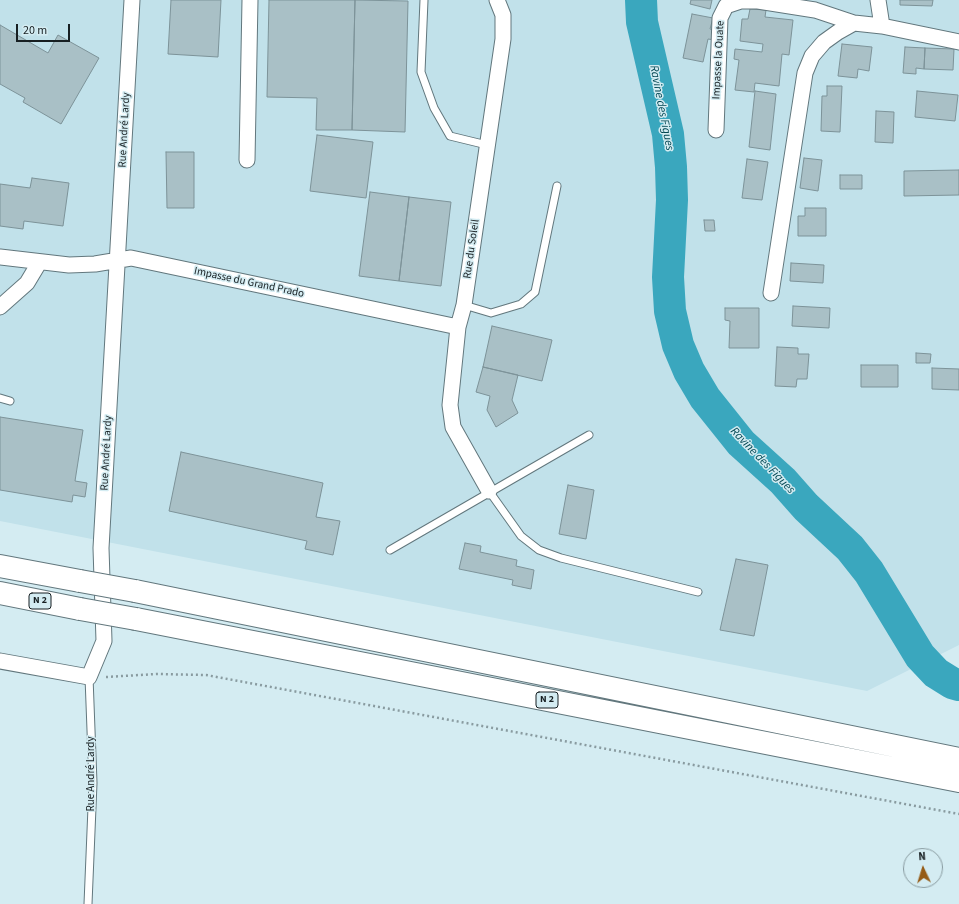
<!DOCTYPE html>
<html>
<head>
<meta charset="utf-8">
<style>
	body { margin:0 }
	#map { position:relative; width:959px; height:904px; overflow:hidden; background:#d4ecf2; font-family:"Source Sans 3",sans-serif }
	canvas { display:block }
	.north { position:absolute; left:903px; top:848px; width:40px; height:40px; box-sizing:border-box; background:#d4ecf2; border:1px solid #889a9f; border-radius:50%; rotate:356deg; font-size:11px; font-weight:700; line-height:16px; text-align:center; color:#171f22 }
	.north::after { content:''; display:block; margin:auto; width:14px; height:18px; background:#955c17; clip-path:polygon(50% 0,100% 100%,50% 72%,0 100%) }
	.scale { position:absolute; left:16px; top:24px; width:54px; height:18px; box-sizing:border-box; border:2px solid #171f22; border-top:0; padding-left:5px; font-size:12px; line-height:14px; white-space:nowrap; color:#171f22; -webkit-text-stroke:3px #d4ecf2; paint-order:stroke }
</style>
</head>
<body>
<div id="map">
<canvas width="959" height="904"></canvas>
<div class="north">N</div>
<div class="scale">20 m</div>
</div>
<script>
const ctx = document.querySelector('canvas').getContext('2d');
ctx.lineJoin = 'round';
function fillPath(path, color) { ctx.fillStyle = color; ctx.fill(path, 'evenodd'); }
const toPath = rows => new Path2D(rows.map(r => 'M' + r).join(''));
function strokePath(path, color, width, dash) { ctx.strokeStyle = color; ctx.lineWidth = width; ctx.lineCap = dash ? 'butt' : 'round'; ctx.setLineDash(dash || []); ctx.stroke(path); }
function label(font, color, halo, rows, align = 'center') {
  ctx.font = font + ' "Source Sans 3",sans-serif'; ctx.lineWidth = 3; ctx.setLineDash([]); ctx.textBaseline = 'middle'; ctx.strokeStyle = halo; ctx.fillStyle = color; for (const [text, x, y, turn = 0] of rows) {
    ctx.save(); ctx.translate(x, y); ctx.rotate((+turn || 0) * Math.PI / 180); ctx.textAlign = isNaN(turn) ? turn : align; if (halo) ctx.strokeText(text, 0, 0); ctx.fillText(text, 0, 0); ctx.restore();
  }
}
fillPath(toPath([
	[0,0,959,0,959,645,867,691,0,521]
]), '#c1e1ea');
strokePath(toPath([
	[641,0,642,22,668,134,671,167,672,200,668,277,670,311,678,345,689,371,705,398,741,443,783,481,806,507,850,548,869,572,920,656,936,673,952,683,959,685]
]), '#3aa7be', 32);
const building = toPath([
	[171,0,221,0,218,57,168,54,171,0],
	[269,0,355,0,352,130,316,130,317,98,267,97,269,0],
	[355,0,408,1,405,132,352,130,355,0],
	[691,0,712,0,710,9,690,4,691,0],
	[900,0,933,0,932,6,900,5,900,0],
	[750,9,766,10,765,17,793,20,789,55,782,54,779,86,755,83,754,92,735,90,739,60,734,59,735,49,762,52,763,44,740,41,742,19,748,19,750,9],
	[692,14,713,18,710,29,717,31,715,40,708,39,703,62,683,58,692,14],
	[0,25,48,53,58,35,99,58,61,124,23,102,25,98,0,84,0,25],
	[842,44,872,47,869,71,858,69,857,78,838,76,842,44],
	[905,47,925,48,924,69,916,68,916,74,903,73,905,47],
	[925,48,954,49,953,70,924,69,925,48],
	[827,86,842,86,840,132,821,131,822,96,827,96,827,86],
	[755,91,776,94,770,150,749,147,755,91],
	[917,91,958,95,955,121,915,117,917,91],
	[876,111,894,112,893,143,875,142,876,111],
	[317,135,373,142,366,198,310,191,317,135],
	[166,152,194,152,194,208,167,208,166,152],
	[804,158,822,160,818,191,800,188,804,158],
	[747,159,768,162,762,200,742,198,747,159],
	[959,170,959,195,904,196,904,171,959,170],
	[840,175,862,175,862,189,840,189,840,175],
	[32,178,69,183,63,226,24,221,23,229,0,226,0,184,30,188,32,178],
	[370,192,409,197,399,281,359,276,370,192],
	[409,197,451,202,441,286,399,281,409,197],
	[805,208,826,208,826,236,798,236,798,216,805,216,805,208],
	[704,220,714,220,715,231,705,231,704,220],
	[791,263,824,265,823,283,790,281,791,263],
	[793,306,830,308,829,328,792,326,793,306],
	[725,308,759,308,759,348,729,348,730,321,725,320,725,308],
	[492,326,552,340,542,381,483,367,492,326],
	[777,347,798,348,798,354,809,354,807,379,797,379,796,387,775,386,777,347],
	[916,353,931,354,930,363,916,363,916,353],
	[861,365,898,365,898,387,861,387,861,365],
	[483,367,518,375,512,400,518,413,496,427,487,410,490,396,476,392,483,367],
	[932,368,959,369,959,390,932,389,932,368],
	[0,417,83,430,75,481,87,483,85,497,73,495,72,502,0,490,0,417],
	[181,452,323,483,316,517,340,521,333,555,305,549,307,541,169,511,181,452],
	[568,485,594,490,586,539,559,534,568,485],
	[465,543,481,546,480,552,517,560,516,566,534,570,531,589,512,585,513,580,459,569,465,543],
	[736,559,768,565,754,636,720,630,736,559]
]);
fillPath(building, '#a9c0c6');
strokePath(building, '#7d9399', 1);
const lane = toPath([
	[424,0,421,72,434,108,450,136,487,145],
	[464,305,491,313,521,304,535,292,557,186],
	[0,398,10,401],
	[489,491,521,536,539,550,561,558,698,592],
	[390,550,589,435],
	[88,904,93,783,89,677]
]);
const street = toPath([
	[878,0,882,26],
	[716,130,720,18,726,6,741,1,758,1,815,10,854,23,882,26,959,42],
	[247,160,250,0],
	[0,257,69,265,95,264,131,258,458,327],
	[771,293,805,73,812,56,824,42,838,32,854,23],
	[0,307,27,283,39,263],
	[489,491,453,427,450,405,458,327,464,305,503,39,503,15,497,0],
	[0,661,89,677,104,641,101,548,132,0]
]);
const highway = toPath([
	[0,566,80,581],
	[135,591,959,759],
	[0,593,80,609],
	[136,619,959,781]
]);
strokePath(lane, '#62777d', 9);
strokePath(street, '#62777d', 17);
strokePath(highway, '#62777d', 24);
strokePath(toPath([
	[106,677,157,674,206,675,959,814]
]), '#899ba0', 2.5, [2, 3]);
strokePath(lane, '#fff', 7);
strokePath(street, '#fff', 15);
strokePath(highway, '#fff', 22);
const highwayBridge = toPath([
	[80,581,135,591],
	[80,609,136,619]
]);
strokePath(highwayBridge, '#62777d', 24, []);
strokePath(highwayBridge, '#fff', 22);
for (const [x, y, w] of [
	[40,601,22],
	[547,700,22]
]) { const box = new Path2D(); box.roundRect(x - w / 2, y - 8, w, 16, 3); ctx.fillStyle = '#d4ecf2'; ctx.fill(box); strokePath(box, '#171f22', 1); }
label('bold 10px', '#171f22', null, [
	["N 2",40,601],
	["N 2",547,700]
]);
label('11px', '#171f22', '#d4ecf2', [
	["Impasse la Ouate",719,60,-87],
	["Rue André Lardy",125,130,-87],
	["Rue du Soleil",472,249,-82],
	["Impasse du Grand Prado",249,283,12],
	["Rue André Lardy",107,453,-87],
	["Rue André Lardy",92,774,-90]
]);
label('italic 12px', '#024652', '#d4ecf2', [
	["Ravine des Figues",661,108,79],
	["Ravine des Figues",762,461,46]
]);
</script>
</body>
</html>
